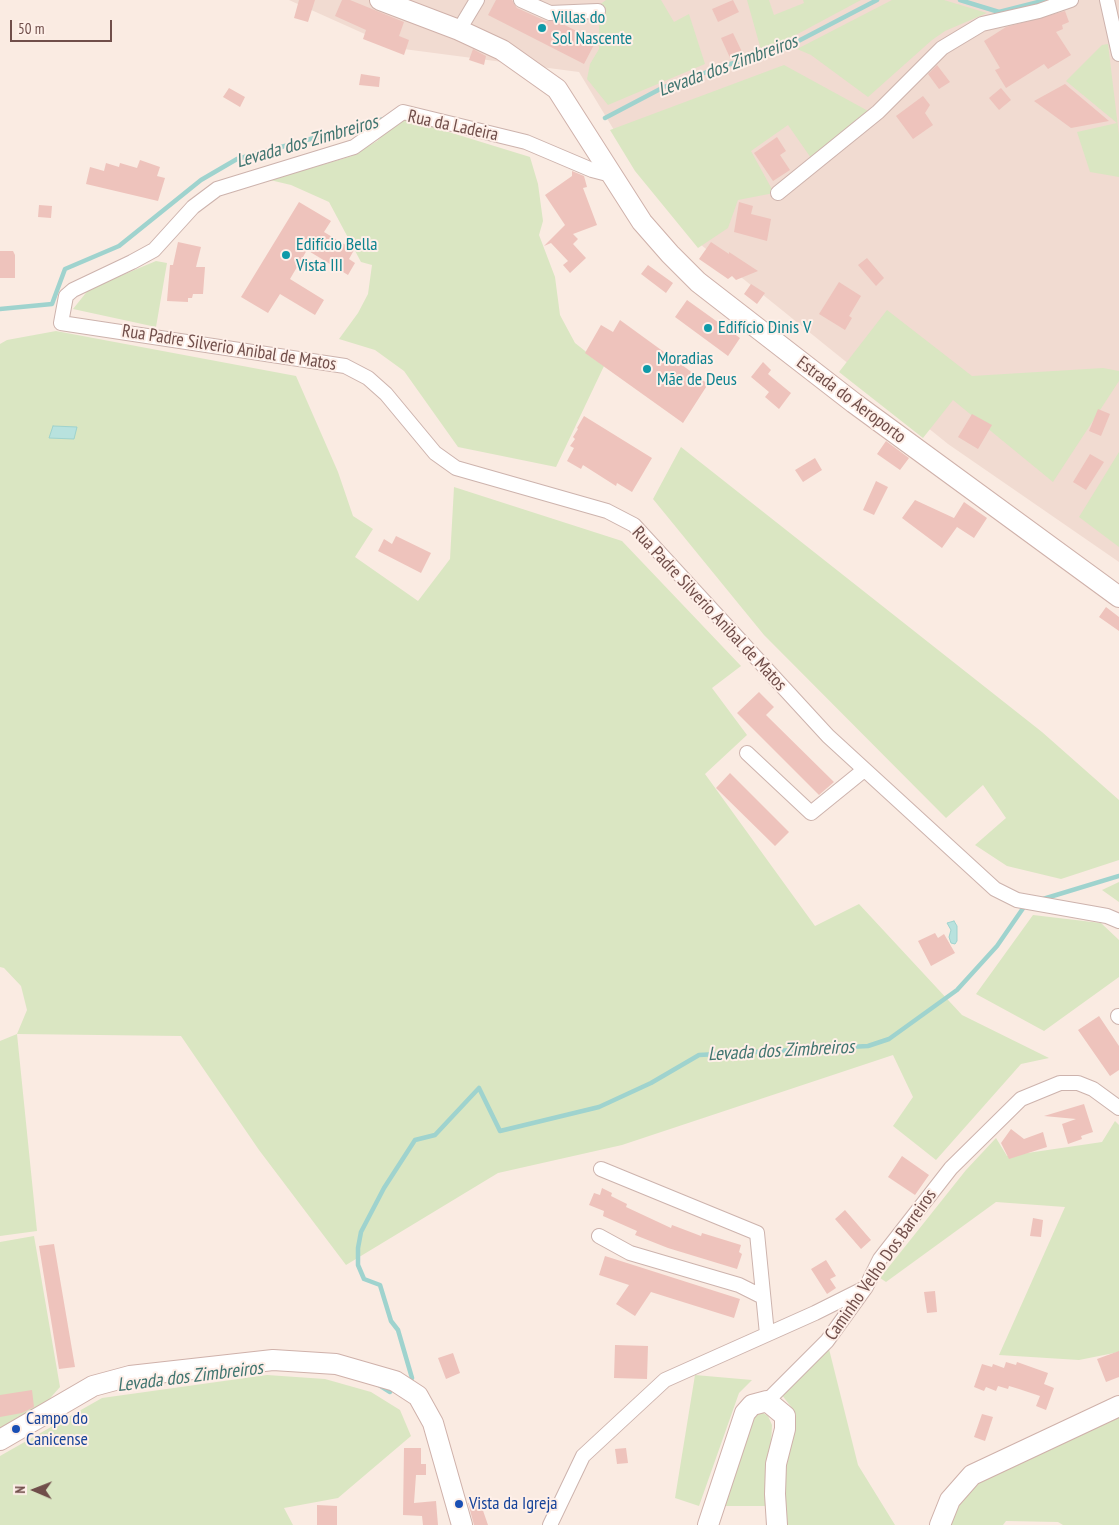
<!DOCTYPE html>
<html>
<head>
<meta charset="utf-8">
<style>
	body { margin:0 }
	#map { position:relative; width:1119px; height:1525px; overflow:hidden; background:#faebe2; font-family:"PT Sans Narrow",sans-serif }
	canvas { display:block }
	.north { position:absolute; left:10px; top:1465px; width:50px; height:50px; -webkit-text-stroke:4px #feefe8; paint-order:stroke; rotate:271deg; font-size:14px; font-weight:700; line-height:20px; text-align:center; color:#704e4a }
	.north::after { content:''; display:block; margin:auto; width:18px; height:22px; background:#704e4a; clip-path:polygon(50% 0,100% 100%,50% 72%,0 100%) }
	.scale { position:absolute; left:10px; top:20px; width:102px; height:22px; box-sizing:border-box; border:2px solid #704e4a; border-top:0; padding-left:6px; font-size:15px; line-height:18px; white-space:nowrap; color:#704e4a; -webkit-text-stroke:4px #feefe8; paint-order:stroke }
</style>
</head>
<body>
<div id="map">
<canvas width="1119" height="1525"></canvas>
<div class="north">N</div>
<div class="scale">50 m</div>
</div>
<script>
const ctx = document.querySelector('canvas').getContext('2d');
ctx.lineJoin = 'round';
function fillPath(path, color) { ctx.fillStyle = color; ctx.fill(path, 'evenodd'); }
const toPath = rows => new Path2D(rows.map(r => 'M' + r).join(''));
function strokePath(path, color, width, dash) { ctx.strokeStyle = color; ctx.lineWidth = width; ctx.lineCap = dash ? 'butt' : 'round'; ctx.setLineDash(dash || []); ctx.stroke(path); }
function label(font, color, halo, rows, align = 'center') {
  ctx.font = font + ' "PT Sans Narrow",sans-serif'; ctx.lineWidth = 4; ctx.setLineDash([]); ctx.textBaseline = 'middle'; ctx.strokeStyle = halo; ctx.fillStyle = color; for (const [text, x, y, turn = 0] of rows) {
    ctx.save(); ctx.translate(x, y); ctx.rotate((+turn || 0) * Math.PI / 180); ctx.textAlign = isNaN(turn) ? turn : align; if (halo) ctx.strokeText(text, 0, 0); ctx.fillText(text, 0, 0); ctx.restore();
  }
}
fillPath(toPath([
	[289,0,1119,0,1119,562,948,444,695,240,620,140,579,72,396,48]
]), '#f1dbd1');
fillPath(toPath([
	[606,0,661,0,674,22,689,14,705,64,608,105,587,79,590,64,599,49,599,5],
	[747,0,769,0,774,15,804,3,803,0,861,0,779,44,761,50],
	[892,0,944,0,987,13,945,31,932,40,868,97,811,55,797,49],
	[1108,44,1119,135,1119,177,1090,172,1077,132,1117,123,1066,81,1102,45],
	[784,65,870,112,811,158,788,125,751,151,774,193,738,200,728,228,698,248,635,171,610,130],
	[400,117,530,157,538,184,543,221,539,235,555,277,560,315,575,343,604,366,556,467,458,447,404,371,375,350,339,339,358,313,368,294,372,265,361,262,329,202,291,185,270,180,352,156,377,141],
	[156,261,167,263,156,327,73,309,89,289],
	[887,310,972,376,1103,368,1119,371,1119,381,1053,482,953,400,923,438,839,372],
	[56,331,296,376,338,472,353,516,373,529,355,557,418,601,450,559,454,487,622,541,741,666,712,688,747,735,705,774,815,926,859,904,962,1015,1049,1058,1021,1064,936,1160,893,1126,913,1097,893,1055,622,1145,498,1173,346,1265,259,1150,181,1036,17,1034,37,1231,0,1236,0,1041,17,1034,27,1010,21,986,4,968,0,967,0,344,7,340],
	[681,447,1042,732,1119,800,1119,860,1061,879,1007,866,975,845,1006,818,983,785,946,818,764,635,653,499],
	[1119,452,1119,547,1079,517],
	[1119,882,1119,902,1102,890],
	[1033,915,1101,923,1119,940,1119,977,1044,1031,976,994],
	[1115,1121,1119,1125,1119,1352,1079,1360,999,1355,1065,1207,996,1202,886,1282,880,1278,966,1170,996,1138,1007,1156,1102,1142],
	[34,1236,60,1387,37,1413,0,1429,0,1242],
	[827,1341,858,1465,895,1525,784,1525,782,1479,793,1424,792,1408,778,1390],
	[267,1375,325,1379,371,1392,400,1410,411,1436,338,1498,284,1508,293,1525,0,1525,0,1456,102,1398],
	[695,1375,752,1380,739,1393,699,1506,675,1498],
	[760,1411,768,1416,772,1425,768,1506,723,1506,755,1416],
	[1119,1413,1119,1525,1063,1525,1058,1522,1006,1521,1003,1525,950,1525,964,1491,1034,1451]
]), '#dae6c2');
const water = toPath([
	[53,426,77,427,74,439,49,438,53,426],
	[954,921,957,926,957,941,955,944,951,943,949,937,951,930,947,923,954,921]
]);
fillPath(water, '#b8e2de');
strokePath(water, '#9fd3ce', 1);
strokePath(toPath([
	[960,0,999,12,1046,0],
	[605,118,664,87,727,65,783,49,877,0],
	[0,309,52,304,65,269,119,246,201,180,237,159,384,119],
	[1043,899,1119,876],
	[412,1378,398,1330,391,1321,380,1285,364,1279,358,1265,358,1248,361,1232,384,1188,415,1140,435,1135,479,1088,500,1131,599,1107,651,1083,699,1055,868,1046,889,1039,957,990,997,946,1026,904],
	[379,1385,390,1392]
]), '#9fd3ce', 4.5);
fillPath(toPath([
	[299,0,315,0,308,22,294,18],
	[342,0,350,0,404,22,399,36,409,40,404,55,363,39,366,30,335,16],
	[496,0,512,0,517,8,546,21,557,21,596,41,584,64,488,15],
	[733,0,739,12,718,22,712,9],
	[1065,11,1069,22,1062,25,1063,29,1056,32,1071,55,1048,69,1044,64,1006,88,995,70,1000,68,984,41,1006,27],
	[733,33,743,54,731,60,721,38],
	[473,49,486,56,484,65,469,60],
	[937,65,950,82,939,89,928,74],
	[361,74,380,77,379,87,359,85],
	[1065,84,1109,121,1071,128,1034,101],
	[229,88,245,97,240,107,223,97],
	[1001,88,1011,100,999,110,989,98],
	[923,96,930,105,925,113,933,125,913,139,896,116],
	[777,137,786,151,780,155,790,170,773,181,754,153],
	[140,160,160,167,157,176,165,178,158,201,86,184,90,167,104,171,106,163,119,167,120,163,137,168],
	[572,171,584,176,587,187,583,188,597,225,573,234,578,239,573,244,586,258,570,273,563,265,568,261,551,243,544,246,565,225,545,195,572,176],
	[299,202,331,221,324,232,354,250,349,259,355,263,348,275,307,250,290,279,324,300,315,315,280,294,268,313,241,297],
	[739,202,753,206,751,214,771,219,767,241,734,232],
	[39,205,52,206,51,218,38,217],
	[178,242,201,247,196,267,205,267,203,294,193,294,192,298,188,298,188,302,167,301,170,265,173,265],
	[711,242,729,254,729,252,758,271,736,280,732,276,728,279,699,259],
	[0,251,13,251,15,255,15,278,0,278],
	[867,258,884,278,876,286,858,265],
	[648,265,673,283,666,293,641,274],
	[839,282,861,296,849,316,852,318,845,330,819,314],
	[751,284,765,293,757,304,744,294],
	[687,300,740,338,728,356,675,317],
	[620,320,708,384,683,423,585,353,601,325,613,332],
	[763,362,771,370,768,374,791,393,779,409,765,397,769,392,751,377],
	[1098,409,1110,414,1101,436,1089,431],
	[972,414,992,425,978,449,958,437],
	[584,416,652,458,632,492,617,483,616,486,583,465,581,469,567,461,574,448,570,446,575,439,573,437,578,429,577,428],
	[886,441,909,458,900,470,877,454],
	[1090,454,1104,462,1086,490,1073,482],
	[815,458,822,470,803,482,795,470],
	[876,481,888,487,874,515,863,510],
	[915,500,954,518,964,502,987,518,974,538,957,527,942,548,902,518],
	[396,536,431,553,421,573,378,551,384,539,392,544],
	[1106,607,1119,617,1119,631,1099,617],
	[759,692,774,707,766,715,834,782,819,795,737,713],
	[730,773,789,832,775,846,716,788],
	[935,933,938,938,944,934,955,953,931,966,918,941],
	[1099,1016,1119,1046,1119,1070,1110,1076,1078,1030],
	[1084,1104,1093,1132,1081,1136,1082,1139,1068,1144,1062,1124,1076,1119,1044,1116],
	[1011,1129,1024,1139,1043,1132,1047,1147,1009,1159,1001,1143],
	[902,1156,929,1175,915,1195,888,1177],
	[602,1188,612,1193,611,1196,627,1204,626,1207,671,1228,672,1225,701,1236,702,1233,741,1245,739,1252,742,1254,737,1269,668,1248,635,1235,637,1231,603,1216,604,1211,589,1205,594,1193,600,1195],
	[845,1210,871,1240,861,1249,835,1219],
	[1033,1218,1043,1220,1041,1237,1030,1236],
	[54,1244,75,1367,59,1369,39,1246],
	[605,1256,740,1299,734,1318,651,1292,635,1316,616,1304,629,1285,599,1275],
	[826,1260,836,1276,830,1279,836,1288,827,1294,811,1269],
	[935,1291,937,1312,927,1313,924,1292],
	[615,1345,648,1346,647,1379,614,1378],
	[1119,1351,1119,1377,1106,1382,1097,1359],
	[453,1353,460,1373,446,1379,438,1358],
	[1006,1362,1016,1365,1017,1362,1048,1373,1044,1384,1054,1388,1046,1410,1036,1406,1040,1396,1019,1389,1009,1386,1008,1389,998,1386,996,1391,986,1387,984,1391,974,1387,982,1364,992,1367,993,1364,1004,1368],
	[32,1390,34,1407,22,1413,0,1417,0,1395],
	[982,1414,993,1417,985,1441,974,1437],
	[404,1448,421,1448,421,1464,426,1464,426,1475,416,1475,414,1503,436,1501,438,1525,423,1525,422,1516,403,1515],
	[626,1448,628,1463,617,1464,615,1449],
	[479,1499,488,1525,474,1525,468,1503],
	[317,1505,337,1506,337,1525,317,1525]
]), '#eec3bc');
const street = toPath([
	[521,0,550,13,598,11],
	[1107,0,1119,54],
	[459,30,477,0],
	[615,176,592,170,526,142,403,112,354,147,217,189,193,207,154,250,132,262,73,290,66,296,61,323,345,366,368,378,386,394,435,453,456,468,607,511,634,525,828,736,995,889,1017,900,1107,916,1119,921],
	[778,193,878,112,942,48,982,24,1039,11,1071,0],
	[747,753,811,813,864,770],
	[1118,1016,1119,1017],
	[601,1169,757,1233,767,1334],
	[599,1236,630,1253,739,1285,763,1297],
	[767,1401,827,1341,866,1287,880,1259,951,1168,1021,1099,1060,1083,1078,1083,1093,1089,1119,1108],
	[550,1525,583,1456,665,1380,815,1313,863,1289]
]);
const secondary = toPath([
	[380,0,459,30,502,50,557,89,642,222,670,254,698,282,854,403,1119,597],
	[0,1440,93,1386,130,1376,273,1360,336,1364,395,1381,418,1396,433,1423,462,1525],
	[708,1525,745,1413,752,1405,767,1401,785,1416,785,1429,776,1464,775,1494,777,1525],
	[940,1525,950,1500,972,1475,1119,1406]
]);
strokePath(street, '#cdb3ad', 16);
strokePath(secondary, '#cfb1aa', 22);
strokePath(street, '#fff', 14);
strokePath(secondary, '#fff', 20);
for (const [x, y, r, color] of [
	[542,28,5,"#0f9aa8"],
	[286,255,5,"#0f9aa8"],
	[708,328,5,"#0f9aa8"],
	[647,369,5,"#0f9aa8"],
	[16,1429,5,"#1a4fb4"],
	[459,1504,5,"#1a4fb4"]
]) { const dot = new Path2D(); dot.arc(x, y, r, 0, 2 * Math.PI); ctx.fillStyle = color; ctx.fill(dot); strokePath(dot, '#feefe8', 2); }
label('18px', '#0d838f', '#feefe8', [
	["Villas do",552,18],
	["Sol Nascente",552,39],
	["Edifício Bella",296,245],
	["Vista III",296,266],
	["Edifício Dinis V",718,328],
	["Moradias",657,359],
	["Mãe de Deus",657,380]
], 'left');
label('18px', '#704e4a', '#feefe8', [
	["Rua da Ladeira",453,126,12],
	["Rua Padre Silverio Anibal de Matos",229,348,9],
	["Estrada do Aeroporto",851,400,37],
	["Rua Padre Silverio Anibal de Matos",709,609,47],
	["Caminho Velho Dos Barreiros",881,1265,-55]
]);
label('18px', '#164399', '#feefe8', [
	["Campo do",26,1419],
	["Canicense",26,1440],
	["Vista da Igreja",469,1504]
], 'left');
label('italic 19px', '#407570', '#feefe8', [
	["Levada dos Zimbreiros",728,66,-20],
	["Levada dos Zimbreiros",307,142,-16],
	["Levada dos Zimbreiros",781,1051,-3],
	["Levada dos Zimbreiros",190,1377,-7]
]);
</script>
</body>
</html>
